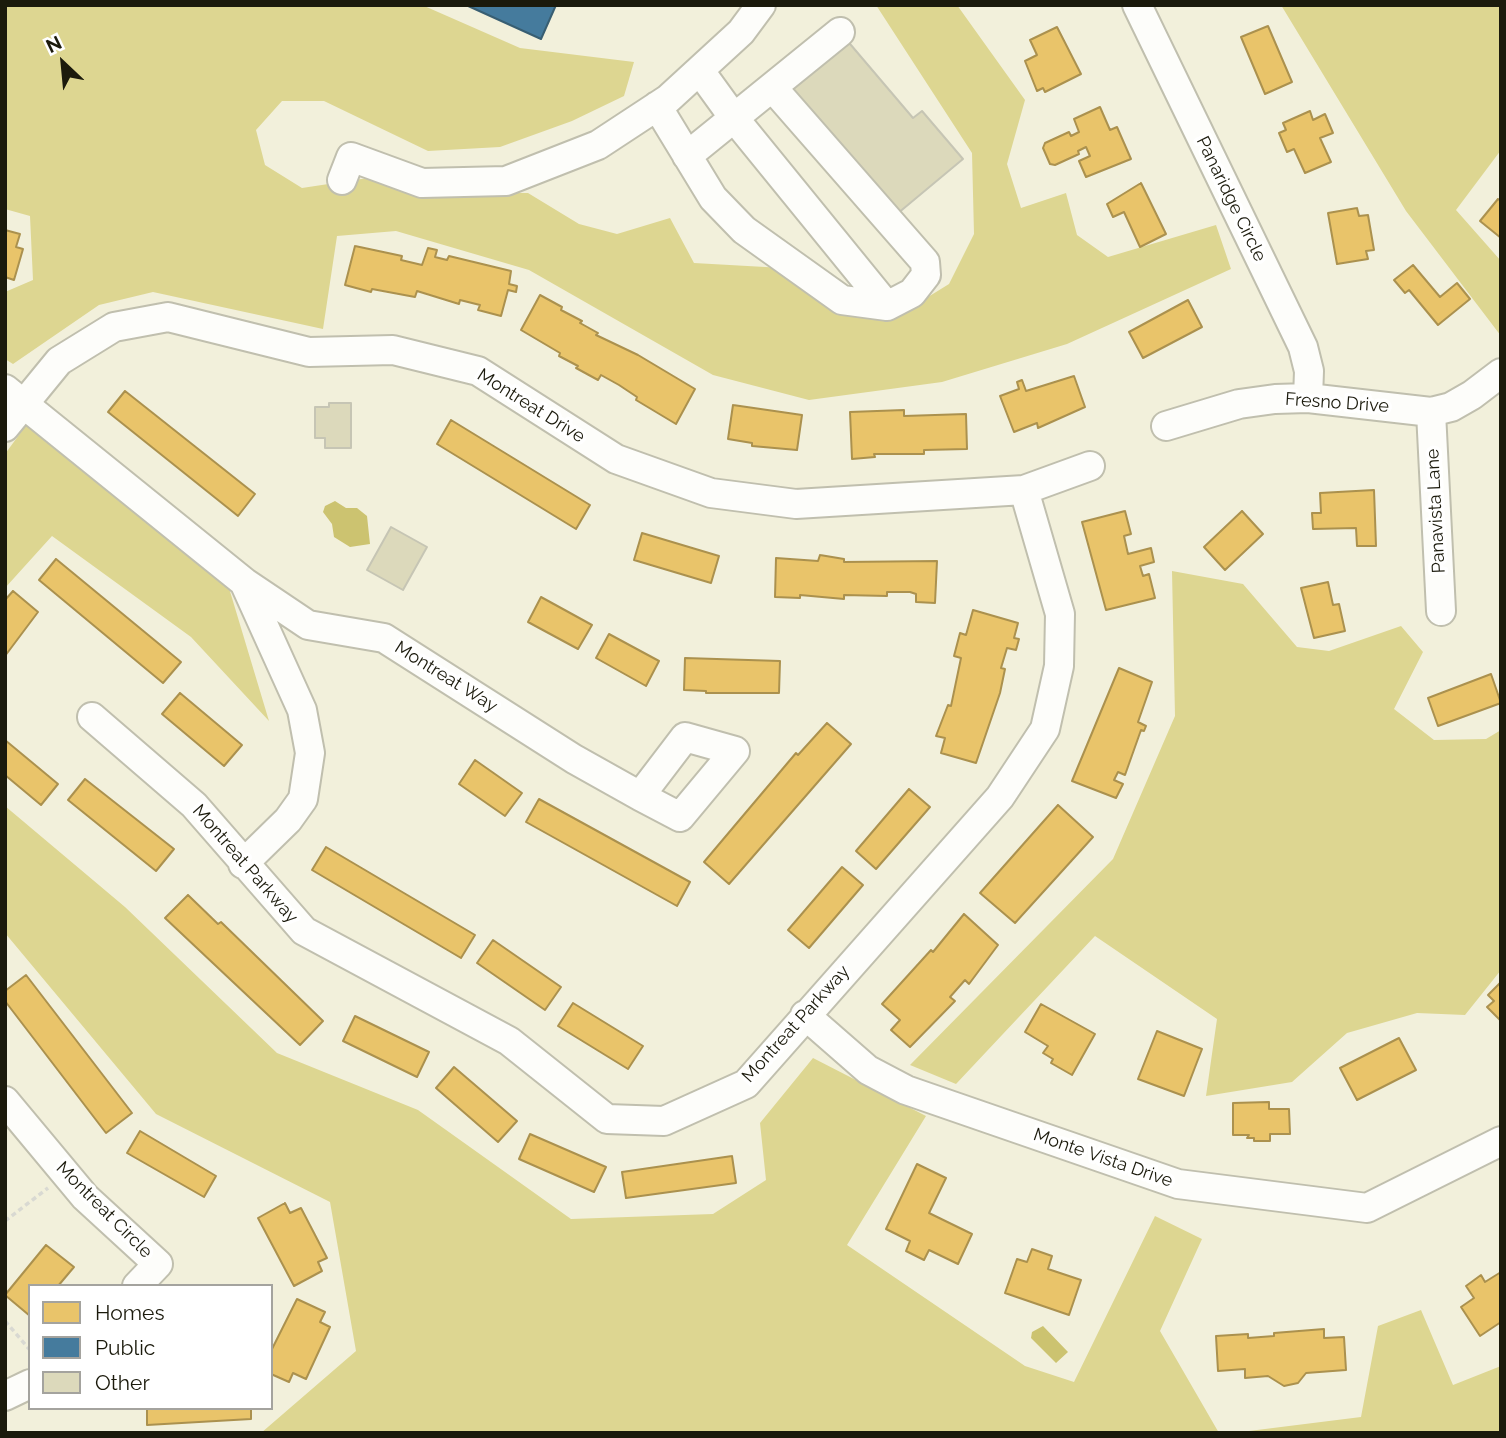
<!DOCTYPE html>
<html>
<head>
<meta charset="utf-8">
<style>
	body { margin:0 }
	#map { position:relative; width:1506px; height:1438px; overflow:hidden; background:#f2f0db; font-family:Raleway,sans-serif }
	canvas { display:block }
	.frame { position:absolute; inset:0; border:7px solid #1b1a0c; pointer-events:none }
	.legend { position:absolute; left:28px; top:1284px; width:245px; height:126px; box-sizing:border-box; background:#fff; border:2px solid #a4a39e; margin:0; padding:9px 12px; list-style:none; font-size:21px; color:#1b1a0c }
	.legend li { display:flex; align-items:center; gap:14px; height:35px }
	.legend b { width:35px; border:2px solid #a4a39e }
	.north { position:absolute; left:28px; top:28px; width:70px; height:70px; -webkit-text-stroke:5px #fff; paint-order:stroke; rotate:334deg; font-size:19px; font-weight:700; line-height:28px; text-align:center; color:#1b1a0c }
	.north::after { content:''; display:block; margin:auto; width:24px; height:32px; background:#1b1a0c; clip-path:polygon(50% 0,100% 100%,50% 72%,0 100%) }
</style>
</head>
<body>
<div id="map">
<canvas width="1506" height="1438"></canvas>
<div class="frame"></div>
<ul class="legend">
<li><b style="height:19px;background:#e9c46a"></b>Homes</li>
<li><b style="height:19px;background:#457b9d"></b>Public</li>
<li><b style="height:19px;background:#dcd9bb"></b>Other</li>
</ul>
<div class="north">N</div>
</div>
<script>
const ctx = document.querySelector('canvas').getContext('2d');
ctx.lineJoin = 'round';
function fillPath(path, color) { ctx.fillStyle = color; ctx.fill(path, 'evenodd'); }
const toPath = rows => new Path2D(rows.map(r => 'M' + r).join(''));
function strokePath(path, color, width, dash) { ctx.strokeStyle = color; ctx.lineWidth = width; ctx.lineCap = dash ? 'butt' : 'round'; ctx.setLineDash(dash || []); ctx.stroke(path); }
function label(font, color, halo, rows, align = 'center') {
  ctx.font = font + ' Raleway,sans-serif'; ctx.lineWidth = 7; ctx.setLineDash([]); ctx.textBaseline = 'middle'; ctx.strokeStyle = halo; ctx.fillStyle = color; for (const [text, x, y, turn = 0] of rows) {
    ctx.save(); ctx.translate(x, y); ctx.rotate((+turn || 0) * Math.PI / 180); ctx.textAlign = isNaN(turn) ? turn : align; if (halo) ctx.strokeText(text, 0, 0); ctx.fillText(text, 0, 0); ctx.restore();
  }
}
fillPath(toPath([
	[5,5,422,5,520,48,634,62,624,96,572,121,500,147,428,151,324,101,282,101,256,130,265,165,302,188,368,178,415,193,528,193,579,224,617,234,670,218,694,263,783,268,833,304,869,319,907,310,949,284,974,234,972,153,876,5,957,5,1025,100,1007,164,1021,208,1066,193,1077,235,1108,257,1216,225,1231,269,1067,344,942,382,809,400,713,375,529,270,396,231,337,236,323,329,153,292,99,305,13,364,5,359,5,292,33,280,30,216,5,209],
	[1281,5,1501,5,1501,150,1456,210,1501,261,1501,336,1406,211],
	[27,424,229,588,269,721,191,637,52,536,5,588,5,454],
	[1172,571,1243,584,1297,647,1329,651,1401,626,1423,652,1394,709,1434,740,1486,739,1501,730,1501,970,1465,1015,1417,1013,1347,1033,1292,1082,1206,1096,1217,1019,1095,936,956,1084,910,1065,1113,859,1175,716],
	[5,806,125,907,277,1053,418,1110,571,1219,713,1214,766,1180,760,1123,813,1058,926,1116,847,1245,1025,1366,1074,1382,1155,1216,1202,1239,1160,1331,1219,1433,261,1433,356,1351,330,1202,156,1114,5,933],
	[1421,1310,1453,1385,1501,1366,1501,1433,1233,1433,1361,1417,1378,1326]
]), '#ddd691');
fillPath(toPath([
	[335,501,346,508,357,508,367,516,370,544,350,547,334,537,332,524,323,512,325,506],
	[1043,1326,1068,1352,1056,1363,1031,1338,1032,1332]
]), '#ccc370');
const homes = toPath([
	[1268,26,1292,82,1265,94,1241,37,1268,26],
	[1057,27,1081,74,1045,92,1043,88,1037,91,1025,61,1037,55,1030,40,1057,27],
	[1100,107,1110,130,1117,127,1131,159,1086,177,1079,161,1090,156,1086,147,1078,151,1079,154,1055,165,1050,164,1043,148,1045,143,1069,132,1071,136,1079,132,1074,119,1100,107],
	[1310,111,1313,120,1325,114,1333,133,1320,138,1331,162,1305,173,1294,149,1287,152,1279,133,1286,130,1283,123,1310,111],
	[1141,183,1166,234,1140,247,1124,212,1113,217,1107,204,1141,183],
	[1498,199,1501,201,1501,238,1480,221,1498,199],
	[1357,208,1359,216,1368,215,1374,250,1366,251,1368,259,1337,264,1328,213,1357,208],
	[5,230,20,234,16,247,23,249,14,280,5,277,5,230],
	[355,246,402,256,401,260,422,265,428,248,437,250,435,257,447,260,449,256,511,271,509,284,517,286,516,292,508,290,501,316,478,310,480,305,460,300,459,304,417,291,415,297,372,289,371,292,345,285,355,246],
	[1413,265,1440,297,1457,283,1470,299,1438,325,1409,290,1405,293,1394,280,1413,265],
	[540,295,562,307,561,310,582,321,580,323,598,333,596,335,638,355,695,389,676,424,636,400,637,397,619,385,601,375,598,380,576,368,578,366,559,356,560,353,521,330,540,295],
	[1188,300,1202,327,1143,358,1129,332,1188,300],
	[1074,376,1085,407,1038,428,1037,423,1014,432,1000,396,1019,389,1017,382,1022,380,1026,391,1074,376],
	[125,391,255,494,238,516,108,412,125,391],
	[733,405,802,415,797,450,752,446,752,443,728,439,733,405],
	[904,410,904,416,966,414,967,449,924,450,924,454,874,454,875,457,852,459,850,412,904,410],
	[451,420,590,505,576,529,437,444,451,420],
	[1374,490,1376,546,1357,546,1356,528,1313,529,1312,513,1321,513,1320,493,1374,490],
	[1125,511,1131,534,1124,536,1128,554,1151,548,1154,562,1140,566,1143,576,1149,574,1155,598,1106,610,1082,522,1125,511],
	[1242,511,1263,534,1225,570,1204,547,1242,511],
	[642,533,719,556,711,583,634,560,642,533],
	[820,555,844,559,844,562,937,561,935,603,916,602,916,594,910,592,887,592,887,596,844,595,844,599,800,595,800,598,775,597,776,558,818,561,820,555],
	[56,559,181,662,163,683,39,580,56,559],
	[1328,582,1333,605,1339,604,1345,631,1314,638,1301,588,1328,582],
	[13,591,38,612,5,656,5,600,13,591],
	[541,597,592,625,578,649,528,622,541,597],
	[973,610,1018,623,1014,638,1019,639,1016,650,1007,648,1001,668,1005,669,1000,693,976,763,941,753,945,738,936,736,948,705,951,706,961,658,954,656,960,633,966,635,973,610],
	[609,634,659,661,646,686,596,658,609,634],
	[685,658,780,661,779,693,706,693,706,691,684,690,685,658],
	[1119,668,1152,682,1138,722,1146,726,1144,731,1141,730,1125,775,1118,772,1114,780,1123,784,1116,798,1072,781,1119,668],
	[1491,674,1501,703,1438,726,1428,698,1491,674],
	[180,693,242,745,224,766,162,714,180,693],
	[827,723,851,744,729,884,704,862,796,753,798,755,827,723],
	[5,740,58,784,41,805,5,775,5,740],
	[475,760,522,793,505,816,459,784,475,760],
	[85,779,174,849,156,871,68,800,85,779],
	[909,789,930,807,876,869,856,851,909,789],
	[539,799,690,882,677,906,526,822,539,799],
	[1058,805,1093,837,1015,923,980,893,1058,805],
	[326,847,475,935,461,958,312,870,326,847],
	[842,867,863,885,809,948,788,930,842,867],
	[188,895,218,924,221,922,323,1021,300,1045,165,918,188,895],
	[964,914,998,945,969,984,965,980,950,997,955,1001,910,1047,891,1030,900,1020,882,1004,931,950,933,952,964,914],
	[493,940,561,987,545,1010,477,963,493,940],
	[26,975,132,1113,106,1133,5,1001,5,991,26,975],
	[1501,982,1501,1021,1487,1007,1494,1001,1488,995,1501,982],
	[573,1003,643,1046,628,1069,558,1026,573,1003],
	[1041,1004,1095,1034,1072,1075,1051,1063,1053,1059,1043,1053,1048,1046,1025,1032,1041,1004],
	[355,1016,429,1052,417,1077,343,1041,355,1016],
	[1157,1031,1202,1049,1184,1096,1138,1079,1157,1031],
	[1399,1038,1416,1070,1357,1100,1340,1068,1399,1038],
	[454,1067,517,1121,498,1142,436,1088,454,1067],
	[1269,1102,1269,1109,1289,1109,1290,1134,1270,1134,1270,1141,1254,1141,1254,1138,1247,1138,1249,1135,1233,1135,1233,1103,1269,1102],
	[140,1131,216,1176,204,1197,127,1153,140,1131],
	[530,1134,606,1167,594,1192,519,1159,530,1134],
	[732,1156,736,1183,626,1198,622,1172,732,1156],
	[917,1164,946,1178,929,1213,972,1234,958,1264,929,1250,924,1260,906,1251,910,1241,886,1229,917,1164],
	[285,1203,290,1213,301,1208,327,1258,318,1262,322,1271,294,1286,258,1218,285,1203],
	[46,1245,74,1267,58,1286,30,1286,30,1316,5,1295,46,1245],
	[1032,1249,1052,1256,1048,1269,1081,1280,1069,1315,1005,1293,1017,1259,1027,1262,1032,1249],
	[1501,1272,1501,1322,1480,1336,1461,1307,1474,1298,1466,1286,1481,1275,1485,1282,1501,1272],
	[297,1299,325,1312,320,1322,330,1327,306,1379,293,1373,289,1382,271,1374,271,1351,297,1299],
	[1324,1329,1324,1338,1344,1337,1346,1370,1306,1373,1298,1383,1284,1386,1268,1376,1245,1378,1245,1369,1218,1371,1216,1336,1248,1334,1248,1338,1274,1336,1274,1333,1324,1329],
	[147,1408,251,1408,251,1419,147,1425,147,1408]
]);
fillPath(homes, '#e9c46a');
strokePath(homes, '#ab914e', 2);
const public = toPath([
	[466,5,556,5,541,39,466,5]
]);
fillPath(public, '#457b9d');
strokePath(public, '#385e72', 2);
const building = toPath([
	[845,38,913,118,922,111,963,159,897,214,787,86,845,38],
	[329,403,351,403,351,448,325,448,325,438,315,438,315,407,329,407,329,403],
	[391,527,427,547,403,590,367,570,391,527]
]);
fillPath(building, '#dcd9bb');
strokePath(building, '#c6c5b4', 2);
const minor = toPath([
	[1137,5,1303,347,1309,371,1308,398],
	[700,71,734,118,887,306,912,293,926,275,925,262,772,87],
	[657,106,713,198,744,230,842,300,887,306],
	[687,156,840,32],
	[342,180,351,157,422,183,506,181,598,145,668,99,741,32,761,5],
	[5,389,244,582,302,710,310,753,303,799,288,820,243,864],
	[1431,412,1441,611],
	[1166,426,1239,404,1275,399,1308,398,1431,412,1451,407,1472,395,1501,373],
	[5,427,59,361,114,327,168,317,309,352,393,350,478,371,616,459,711,493,796,504,1024,490,1090,466],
	[244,582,308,625,384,638,574,759,640,796,680,817,735,751,685,737,640,796],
	[92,717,194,805,304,931,509,1041,607,1119,664,1121,746,1084,1000,797,1045,729,1059,666,1060,614,1024,490],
	[805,1015,868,1070,906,1090,1178,1184,1367,1208,1501,1141],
	[5,1101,85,1197,158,1264,137,1286],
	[5,1396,30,1384]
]);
strokePath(minor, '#c0bfae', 32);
strokePath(toPath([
	[5,1221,48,1188],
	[5,1321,30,1350]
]), '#d9d9d2', 3.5, [5, 3.5]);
strokePath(minor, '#fdfdfa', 28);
label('18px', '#1b1a0c', '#fff', [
	["Panaridge Circle",1231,199,64],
	["Fresno Drive",1337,403,4],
	["Montreat Drive",531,406,32],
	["Panavista Lane",1436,511,-93],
	["Montreat Way",446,677,32],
	["Montreat Parkway",245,864,49],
	["Montreat Parkway",796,1024,-48],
	["Monte Vista Drive",1103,1158,19],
	["Montreat Circle",104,1210,45]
]);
</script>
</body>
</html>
